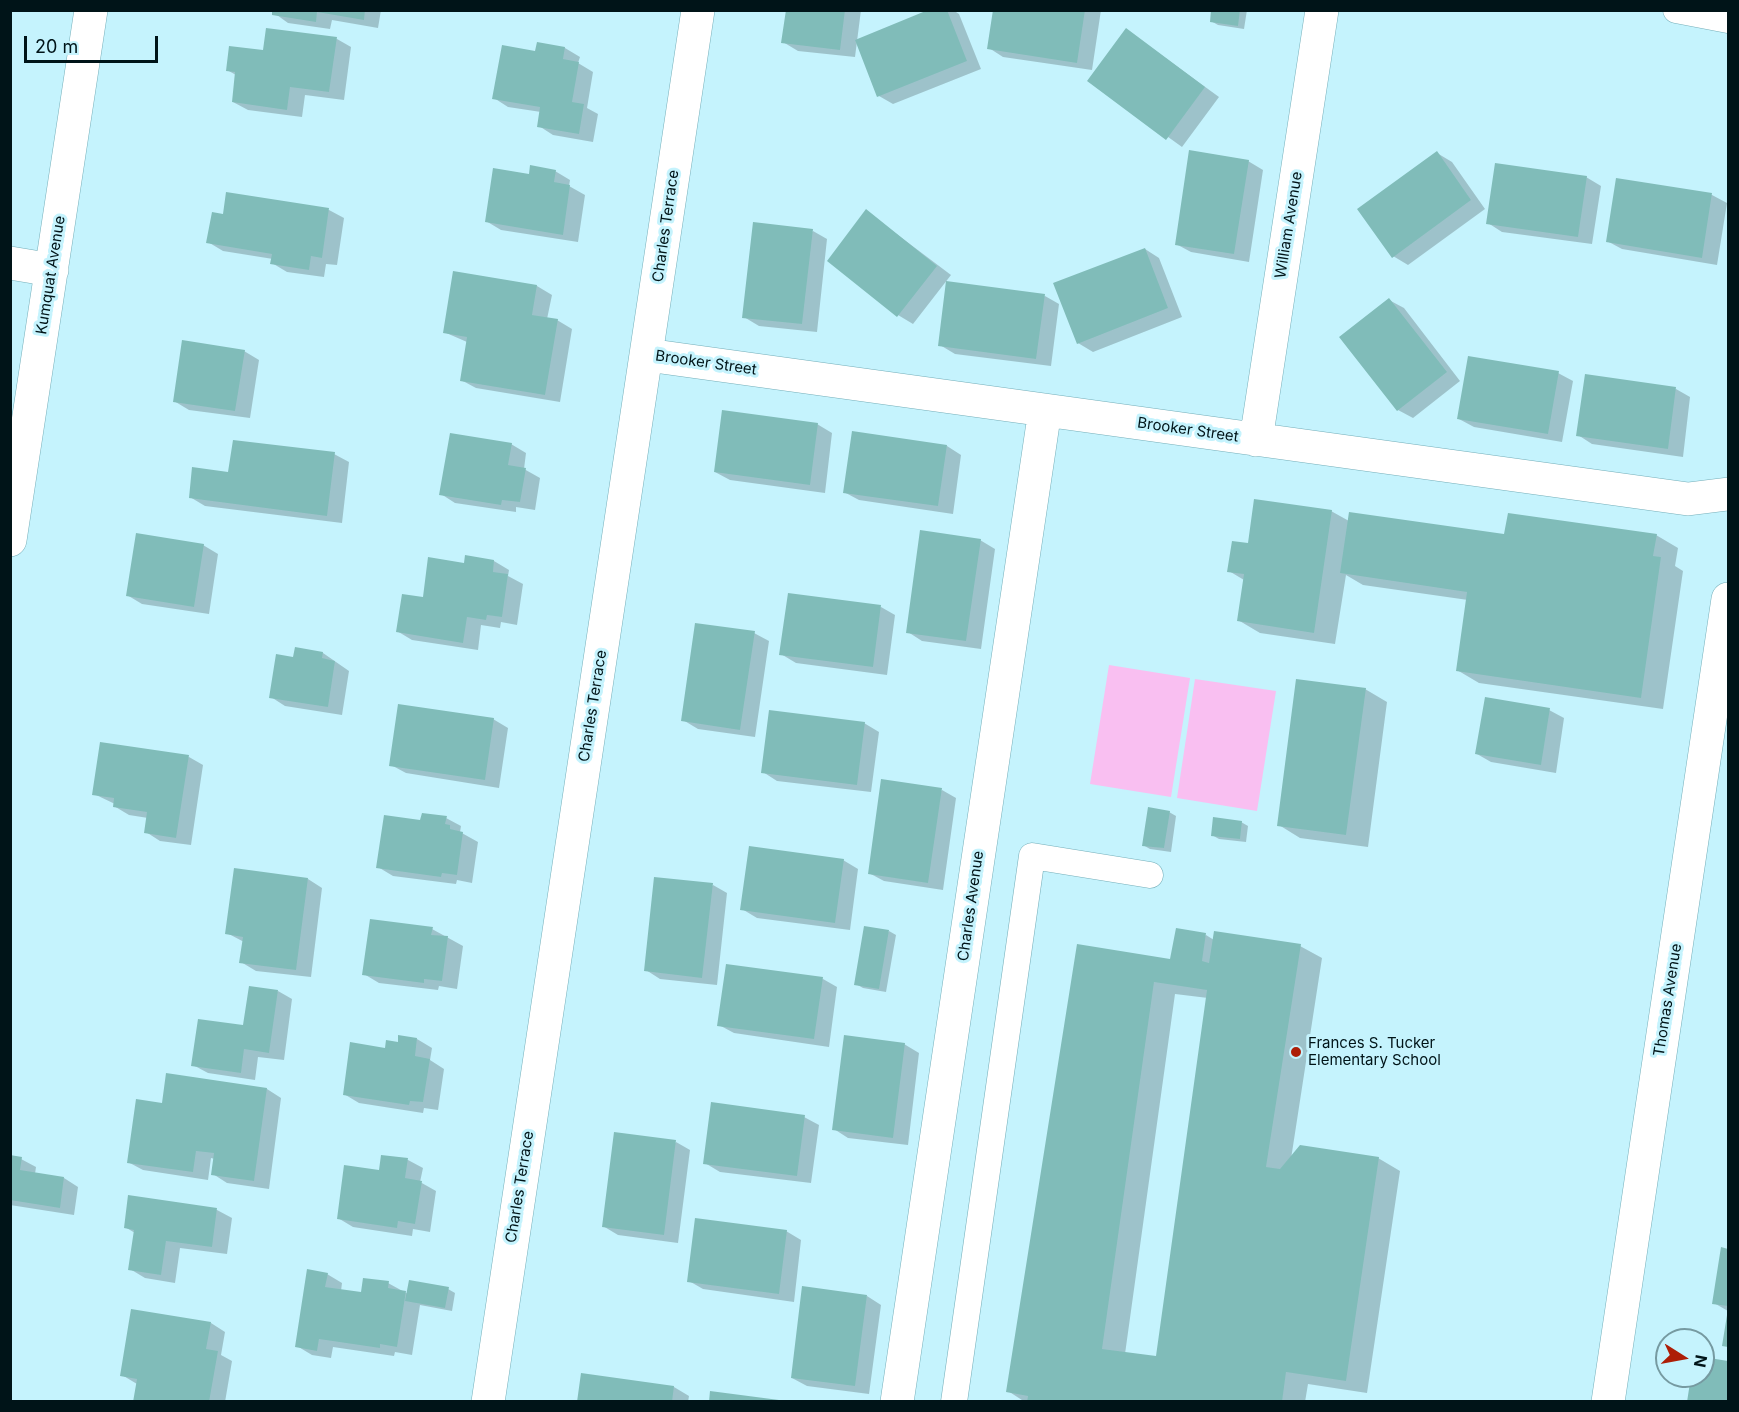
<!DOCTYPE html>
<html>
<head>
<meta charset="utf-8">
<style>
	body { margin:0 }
	#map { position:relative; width:1739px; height:1412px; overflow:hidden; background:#c5f3fd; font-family:Inter,sans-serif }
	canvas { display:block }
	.frame { position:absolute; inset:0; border:12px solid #001418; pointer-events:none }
	.north { position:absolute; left:1655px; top:1328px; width:60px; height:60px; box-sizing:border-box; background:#c5f3fd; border:2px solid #769aa1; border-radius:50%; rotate:101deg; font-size:16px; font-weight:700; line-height:24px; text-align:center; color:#001418 }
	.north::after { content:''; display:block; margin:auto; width:21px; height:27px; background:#ad1e07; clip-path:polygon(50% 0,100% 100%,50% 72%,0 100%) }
	.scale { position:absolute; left:24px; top:36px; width:134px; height:27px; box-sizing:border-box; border:3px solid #001418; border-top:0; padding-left:8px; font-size:18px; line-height:21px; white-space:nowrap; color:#001418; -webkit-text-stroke:4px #c5f3fd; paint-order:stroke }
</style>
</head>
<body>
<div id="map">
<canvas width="1739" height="1412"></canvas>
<div class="frame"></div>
<div class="north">N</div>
<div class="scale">20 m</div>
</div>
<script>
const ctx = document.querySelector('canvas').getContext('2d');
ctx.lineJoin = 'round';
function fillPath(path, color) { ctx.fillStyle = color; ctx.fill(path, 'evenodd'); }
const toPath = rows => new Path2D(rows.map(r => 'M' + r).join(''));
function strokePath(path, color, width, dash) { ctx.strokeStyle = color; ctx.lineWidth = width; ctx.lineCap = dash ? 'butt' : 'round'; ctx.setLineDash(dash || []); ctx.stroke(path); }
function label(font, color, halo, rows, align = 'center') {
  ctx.font = font + ' Inter,sans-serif'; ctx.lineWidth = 6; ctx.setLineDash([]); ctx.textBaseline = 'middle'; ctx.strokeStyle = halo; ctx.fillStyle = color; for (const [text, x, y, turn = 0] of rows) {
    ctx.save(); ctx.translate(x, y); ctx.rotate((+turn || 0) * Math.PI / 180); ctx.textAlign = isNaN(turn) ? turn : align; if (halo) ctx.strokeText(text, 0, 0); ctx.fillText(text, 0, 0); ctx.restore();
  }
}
fillPath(toPath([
	[1109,665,1190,678,1171,797,1090,784],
	[1195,679,1276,691,1257,811,1177,798]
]), '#f9bff1');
fillPath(toPath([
	[270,10,381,10,378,28,332,20,330,29,288,23],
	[787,10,861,10,855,57,798,51,783,42],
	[932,10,953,10,959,14,981,69,893,104,879,96],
	[994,10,1101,10,1092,70,1003,57,989,48],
	[1213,10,1247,10,1244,29,1218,25,1211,21],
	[1127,30,1219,97,1182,147,1089,80],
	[337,39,351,47,344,100,305,95,302,117,248,110,233,102,236,75,227,70,264,52],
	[538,44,565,48,580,57,578,63,593,72,587,108,598,114,593,142,553,135,539,126,541,112,508,107,494,98,536,53],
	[1437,153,1452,162,1485,209,1408,265,1393,256],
	[1248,161,1263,170,1249,262,1191,252,1176,244],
	[555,171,570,180,569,186,585,195,578,242,501,230,486,221,531,176],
	[1586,177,1601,186,1592,244,1502,232,1488,223],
	[1617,180,1712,195,1727,203,1717,265,1622,249,1607,241],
	[227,193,329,210,344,218,337,265,326,264,324,277,287,272,272,263,273,259,223,251,208,242,224,215],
	[866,211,951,275,913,324,898,315],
	[813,231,827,239,817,332,759,326,744,317],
	[1145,249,1159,258,1182,317,1093,352,1078,343],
	[454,273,537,286,552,295,547,319,557,320,572,329,560,402,476,388,461,380,467,342,444,332],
	[1045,296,1059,304,1051,366,955,354,940,345],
	[1389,300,1404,308,1460,381,1413,418,1398,410],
	[244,351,259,360,250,418,189,410,174,401],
	[1558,373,1573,381,1562,442,1474,427,1459,419],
	[1676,389,1690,397,1683,457,1592,444,1578,435],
	[817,424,832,433,825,493,730,480,715,472],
	[511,444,526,453,524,469,540,478,535,510,516,507,516,512,455,503,441,494],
	[947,446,961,455,953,514,859,500,844,492],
	[334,454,349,462,342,523,205,506,190,497,230,474],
	[1331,511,1349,521,1505,536,1656,535,1678,548,1675,566,1683,571,1663,709,1479,683,1457,670,1468,600,1363,585,1346,575,1335,644,1260,633,1238,620,1244,580,1229,571,1249,544],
	[980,540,995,549,981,649,922,641,908,632],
	[203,545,218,554,209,614,142,604,127,595],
	[466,557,494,561,509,570,508,576,523,584,517,625,501,622,500,628,481,625,478,650,412,640,397,631,424,599,466,565],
	[881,607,895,615,887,675,796,663,781,654],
	[754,633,769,641,755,737,698,729,683,720],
	[323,653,349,671,342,715,285,706,271,697,294,658],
	[1365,689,1387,702,1368,847,1300,838,1279,825],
	[1549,710,1564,718,1556,773,1491,762,1477,754],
	[493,719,508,728,499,788,406,773,391,765],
	[864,723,879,732,871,792,777,781,763,772],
	[189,757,203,765,191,845,160,841,146,832,148,818,129,815,114,806,115,804,94,794],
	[942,790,956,798,943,890,884,881,869,873],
	[1169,812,1176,816,1171,852,1150,849,1143,845],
	[446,818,461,826,460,832,478,842,472,883,457,880,456,884,393,876,378,867,422,822],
	[1241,822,1248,826,1246,842,1219,839,1212,835],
	[843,860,858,869,850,930,757,918,742,909],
	[308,879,322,888,311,977,256,971,241,962,244,942,227,933],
	[713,885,727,893,717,985,660,979,646,970],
	[432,929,463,946,457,989,439,986,438,990,379,983,364,974],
	[889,931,896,935,886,992,863,988,856,984],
	[1206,935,1214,940,1300,946,1322,958,1291,1159,1378,1158,1400,1171,1367,1393,1308,1384,1305,1402,1025,1402,1008,1391,1079,946,1172,960],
	[1175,994,1208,998,1157,1358,1125,1354],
	[823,979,837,987,829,1047,734,1033,719,1025],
	[278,991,292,999,284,1060,258,1057,255,1080,208,1073,193,1065,244,1027],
	[417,1039,432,1048,430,1060,444,1069,438,1110,424,1108,423,1113,359,1103,344,1094,387,1050],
	[904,1044,919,1053,908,1145,848,1138,834,1129],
	[267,1089,281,1098,269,1189,227,1183,213,1174,215,1159,211,1158,208,1180,143,1170,128,1162,163,1105],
	[804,1117,819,1125,811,1183,720,1172,705,1163],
	[676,1142,690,1150,678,1243,618,1235,603,1226],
	[382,1156,408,1160,423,1168,420,1182,436,1191,430,1232,413,1229,412,1236,353,1227,338,1218,380,1172],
	[10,1157,21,1159,36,1167,35,1174,64,1178,78,1187,74,1215,10,1205],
	[129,1197,217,1210,232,1218,227,1254,180,1248,175,1283,145,1278,130,1269,135,1233,125,1227],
	[786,1231,801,1240,794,1302,703,1289,689,1281],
	[1722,1249,1728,1250,1728,1311,1714,1303],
	[327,1274,342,1283,341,1291,362,1294,388,1283,408,1294,448,1289,455,1293,452,1311,420,1305,412,1355,395,1352,394,1356,333,1347,331,1358,312,1355,297,1346],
	[867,1296,881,1305,869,1394,807,1386,792,1378],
	[211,1323,225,1332,221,1355,232,1361,225,1402,135,1402,137,1384,122,1375],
	[1703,1358,1728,1362,1728,1402,1688,1402,1692,1376,1703,1376],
	[674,1387,689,1396,688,1402,579,1402]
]), '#0003');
fillPath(toPath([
	[272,10,365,10,364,20,317,12,316,22,272,15],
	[786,10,845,10,840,50,781,43],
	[928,10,947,10,967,61,877,97,855,40],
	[993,10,1085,10,1077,63,987,49],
	[1211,10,1240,10,1238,26,1210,22],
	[266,28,337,37,329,92,290,87,287,110,232,102,235,72,226,71,229,46,263,50],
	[1126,28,1205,87,1166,140,1087,81],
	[537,42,565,47,563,59,579,62,572,102,584,104,579,134,537,127,540,107,492,99,502,45,535,51],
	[1189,150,1249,160,1234,254,1175,245],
	[1437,151,1471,200,1392,258,1357,209],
	[1495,163,1587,176,1578,237,1486,224],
	[530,165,556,170,554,182,570,185,563,235,485,222,493,168,529,174],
	[1616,178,1712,193,1702,258,1606,242],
	[226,192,329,208,322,258,311,256,309,270,270,264,272,254,206,243,212,212,223,214],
	[866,209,937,266,897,317,827,261],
	[753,222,813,229,802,324,742,318],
	[1145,248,1168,308,1077,344,1053,283],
	[453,271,537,285,532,315,558,319,545,395,460,381,467,337,443,333],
	[946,281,1045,294,1036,359,938,346],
	[1389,298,1447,372,1397,411,1339,337],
	[182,340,245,350,235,411,173,402],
	[1468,356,1559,371,1548,434,1457,419],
	[1585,374,1676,387,1668,449,1576,436],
	[722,410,818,423,810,485,714,472],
	[852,431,947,445,938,506,843,493],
	[450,433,512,443,508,465,526,468,520,502,502,500,501,505,439,495],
	[233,440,335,452,327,516,189,498,192,467,228,472],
	[1254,499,1332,510,1314,633,1237,621,1244,574,1227,572,1232,541,1248,543],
	[1349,512,1504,534,1508,513,1657,534,1653,556,1661,557,1641,698,1456,671,1467,592,1340,573],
	[920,530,981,539,966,641,906,633],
	[136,533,204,544,194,607,126,596],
	[465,555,494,560,493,572,508,574,502,617,487,615,486,620,467,617,463,643,396,632,402,594,423,597,428,557,464,563],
	[788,593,881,605,873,667,779,655],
	[695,623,755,631,740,730,681,721],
	[295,647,323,652,322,658,335,661,328,707,269,698,276,654,293,657],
	[1296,679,1366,688,1346,835,1277,826],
	[1485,697,1550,708,1541,765,1475,754],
	[398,704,494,718,485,780,389,766],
	[769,710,865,722,857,785,761,773],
	[100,742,189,755,176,838,144,833,147,812,113,807,114,798,92,795],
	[881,779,942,788,928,883,868,874],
	[1148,807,1170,811,1164,848,1142,846],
	[422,813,447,816,445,824,450,825,450,829,463,832,457,875,442,873,441,877,376,868,384,815,420,820],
	[1213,817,1242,821,1240,839,1211,836],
	[749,846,844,859,835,923,740,910],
	[234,868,308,878,296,970,239,963,243,937,225,934],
	[654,877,713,883,702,978,644,971],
	[370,919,433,927,431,935,448,936,442,981,424,979,424,983,362,975],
	[864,926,889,930,879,989,854,985],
	[1176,928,1206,933,1202,961,1209,963,1214,931,1301,944,1266,1167,1280,1169,1300,1145,1379,1157,1346,1381,1286,1372,1282,1402,1027,1402,1028,1396,1006,1392,1077,944,1170,959],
	[1154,982,1207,990,1156,1356,1102,1349],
	[726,964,823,977,814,1039,717,1026],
	[249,986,278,990,269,1053,244,1049,241,1073,191,1066,198,1019,243,1025],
	[398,1035,417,1038,415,1056,430,1059,423,1102,410,1101,409,1105,343,1095,350,1042,385,1048,386,1040,398,1042],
	[844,1035,905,1043,893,1138,832,1130],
	[166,1073,267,1088,254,1181,211,1175,214,1153,196,1151,193,1172,127,1163,136,1099,162,1103],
	[711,1102,805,1115,797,1176,703,1164],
	[614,1132,676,1140,664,1235,602,1227],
	[10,1155,22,1157,20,1170,64,1177,60,1208,10,1200],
	[381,1155,408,1158,405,1178,422,1181,415,1224,398,1221,397,1228,337,1219,344,1165,379,1170],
	[128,1195,217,1208,212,1247,166,1241,161,1275,128,1270,134,1230,124,1228],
	[695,1218,787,1230,779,1294,687,1282],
	[1721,1247,1728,1249,1728,1306,1712,1304],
	[307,1269,328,1273,325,1287,361,1292,363,1278,389,1281,388,1288,406,1291,397,1347,380,1344,380,1348,319,1339,317,1351,295,1347],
	[409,1280,449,1287,445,1308,405,1301],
	[802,1286,867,1295,855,1386,791,1378],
	[131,1309,211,1322,206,1349,218,1351,209,1402,133,1402,137,1379,120,1376],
	[1727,1315,1728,1315,1728,1347,1722,1346],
	[1703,1357,1728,1361,1728,1402,1687,1402,1691,1376,1703,1376],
	[581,1373,674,1386,672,1402,577,1402],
	[710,1391,779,1400,779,1402,709,1402]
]), '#80bcb9');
const lane = toPath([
	[1676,10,1728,20],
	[954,1402,1032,856,1150,875]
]);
const street = toPath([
	[10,263,52,270],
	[647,355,1688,499,1728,494],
	[1256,440,1322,10],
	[10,540,91,10],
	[488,1402,698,10],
	[897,1402,1045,410],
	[1608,1402,1728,599]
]);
strokePath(lane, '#74aeb9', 27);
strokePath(street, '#74aeb9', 34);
strokePath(lane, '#fff', 26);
strokePath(street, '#fff', 33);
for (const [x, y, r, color] of [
	[1296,1052,6,"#ad1e07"]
]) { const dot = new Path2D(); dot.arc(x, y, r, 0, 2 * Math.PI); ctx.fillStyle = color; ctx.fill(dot); strokePath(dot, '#c5f3fd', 2); }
label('15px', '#001418', '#c5f3fd', [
	["William Avenue",1289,225,-81],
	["Charles Terrace",666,226,-82],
	["Kumquat Avenue",51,275,-81],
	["Brooker Street",706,363,8],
	["Brooker Street",1188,430,8],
	["Charles Terrace",593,706,-81],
	["Charles Avenue",971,906,-82],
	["Thomas Avenue",1668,1000,-81],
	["Charles Terrace",520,1187,-81]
]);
label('15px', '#001418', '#c5f3fd', [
	["Frances S. Tucker",1308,1043],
	["Elementary School",1308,1060]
], 'left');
</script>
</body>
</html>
